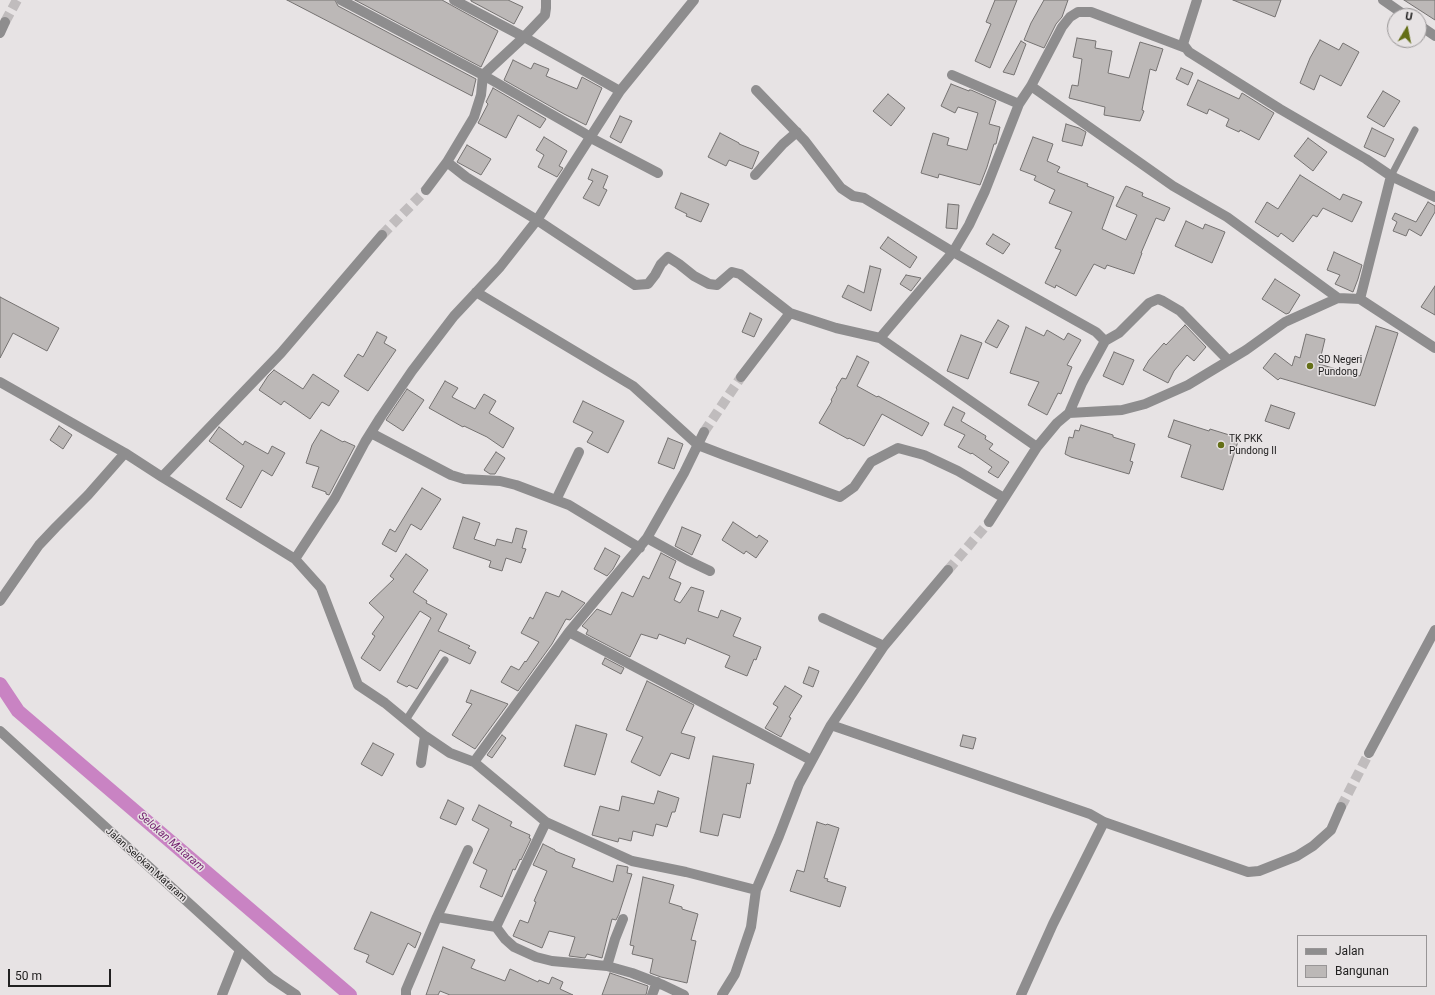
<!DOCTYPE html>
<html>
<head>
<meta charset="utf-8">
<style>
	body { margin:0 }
	#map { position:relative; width:1435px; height:995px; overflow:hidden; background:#e7e3e4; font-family:Roboto,sans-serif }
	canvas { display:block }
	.legend { position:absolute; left:1297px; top:935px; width:130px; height:52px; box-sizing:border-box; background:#e7e3e4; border:1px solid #989596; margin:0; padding:5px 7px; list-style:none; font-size:12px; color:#222121 }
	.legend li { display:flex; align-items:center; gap:8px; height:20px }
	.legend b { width:20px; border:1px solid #989596 }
	.north { position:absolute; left:1387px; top:8px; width:40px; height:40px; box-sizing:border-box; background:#e7e3e4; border:1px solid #989596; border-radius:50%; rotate:10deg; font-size:11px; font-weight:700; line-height:16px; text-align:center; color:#222121 }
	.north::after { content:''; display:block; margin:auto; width:14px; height:18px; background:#646f17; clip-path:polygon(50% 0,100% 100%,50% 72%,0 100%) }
	.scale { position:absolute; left:8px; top:969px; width:103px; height:18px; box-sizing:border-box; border:2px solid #222121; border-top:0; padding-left:5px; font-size:12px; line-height:14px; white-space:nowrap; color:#222121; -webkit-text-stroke:3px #e7e3e4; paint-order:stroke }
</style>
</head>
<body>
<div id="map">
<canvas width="1435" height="995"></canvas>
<ul class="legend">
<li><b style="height:5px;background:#8e8d8e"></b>Jalan</li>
<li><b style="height:11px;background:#bcb8b7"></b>Bangunan</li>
</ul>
<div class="north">U</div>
<div class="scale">50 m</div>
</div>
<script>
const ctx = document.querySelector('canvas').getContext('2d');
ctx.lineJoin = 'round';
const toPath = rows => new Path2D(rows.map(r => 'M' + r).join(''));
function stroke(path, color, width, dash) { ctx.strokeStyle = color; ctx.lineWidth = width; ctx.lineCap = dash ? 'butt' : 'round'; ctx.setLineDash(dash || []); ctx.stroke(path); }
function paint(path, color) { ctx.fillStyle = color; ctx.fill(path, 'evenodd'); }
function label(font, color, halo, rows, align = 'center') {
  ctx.font = font + ' Roboto,sans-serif'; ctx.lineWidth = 3; ctx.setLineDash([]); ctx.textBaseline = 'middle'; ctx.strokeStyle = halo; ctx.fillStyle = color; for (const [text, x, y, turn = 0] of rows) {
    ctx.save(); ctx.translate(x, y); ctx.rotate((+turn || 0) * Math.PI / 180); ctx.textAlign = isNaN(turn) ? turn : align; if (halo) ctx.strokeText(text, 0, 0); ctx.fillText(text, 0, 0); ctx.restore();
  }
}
stroke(toPath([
	[0,684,18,711,350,995]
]), '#c983c3', 14);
const building = toPath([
	[287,0,335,0,338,6,476,79,472,96,287,0],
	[355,0,442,0,498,31,481,67,355,0],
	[471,0,508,0,523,7,514,24,471,1,471,0],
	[995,0,1017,0,990,68,975,61,991,24,986,22,995,0],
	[1044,0,1068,0,1062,17,1056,24,1044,48,1024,40,1031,23,1044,0],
	[1233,0,1281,0,1275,17,1233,0],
	[1404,0,1435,0,1435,20,1404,0],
	[1077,38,1096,41,1095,48,1112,51,1108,73,1129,78,1140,42,1163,49,1156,71,1150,69,1142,110,1144,111,1140,121,1104,115,1105,107,1069,98,1072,85,1078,86,1082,59,1073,57,1077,38],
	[1320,40,1339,50,1343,43,1359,52,1341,86,1320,75,1314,90,1300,83,1310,58,1320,40],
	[1021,41,1026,44,1014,75,1003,72,1021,41],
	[513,60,531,69,534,63,549,69,546,76,577,89,582,77,602,88,586,125,564,114,504,80,513,60],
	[1181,68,1193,73,1188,85,1176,79,1181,68],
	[1198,80,1239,99,1242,93,1274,113,1259,140,1240,130,1239,132,1226,126,1229,119,1209,109,1207,114,1187,105,1198,80],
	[951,84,969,91,969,90,971,90,996,101,989,124,1000,127,996,144,994,144,987,167,980,185,939,174,938,178,921,173,933,133,949,138,947,145,967,150,978,113,958,107,955,113,941,106,951,84],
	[493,88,546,119,540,128,518,115,506,138,478,123,488,104,486,102,493,88],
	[1383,91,1400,101,1384,127,1367,117,1383,91],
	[888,94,905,108,891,126,873,111,888,94],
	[620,116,632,121,621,143,610,137,620,116],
	[1066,124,1079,128,1086,132,1082,146,1062,141,1066,124],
	[1372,128,1394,139,1385,157,1364,147,1372,128],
	[720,133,739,143,739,144,759,152,752,169,729,160,726,166,708,157,720,133],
	[544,137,567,151,559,166,563,168,557,177,538,167,544,155,536,150,544,137],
	[1033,137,1053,144,1047,161,1060,167,1057,172,1088,184,1087,186,1114,197,1102,229,1126,240,1137,215,1116,206,1126,186,1143,193,1142,196,1170,208,1164,221,1156,218,1141,253,1142,253,1134,274,1107,265,1105,269,1094,264,1076,296,1056,285,1055,288,1045,283,1061,250,1055,248,1072,212,1049,203,1055,190,1034,180,1036,176,1020,170,1033,137],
	[1308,138,1327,152,1313,171,1294,156,1308,138],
	[467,145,491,159,481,175,457,162,467,145],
	[592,169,608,176,603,188,607,190,599,206,583,198,593,181,588,179,592,169],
	[1300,175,1340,200,1343,194,1362,202,1352,222,1323,208,1317,217,1313,215,1293,242,1281,233,1278,237,1255,222,1267,202,1278,209,1300,175],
	[681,193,709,204,701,222,686,216,687,214,675,208,681,193],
	[1428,202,1435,206,1435,212,1421,236,1409,229,1406,236,1393,231,1397,222,1392,219,1395,213,1416,222,1428,202],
	[948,204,959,205,957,229,946,228,948,204],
	[1186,221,1203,229,1205,224,1225,232,1212,263,1175,246,1186,221],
	[993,234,1010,244,1003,254,986,244,993,234],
	[888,237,917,257,910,268,880,248,888,237],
	[1334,252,1362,265,1358,279,1353,292,1335,284,1340,275,1327,270,1334,252],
	[870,266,881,269,871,311,842,297,848,285,864,293,870,266],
	[906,275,921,278,911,291,900,284,906,275],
	[1275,279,1300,295,1289,313,1286,314,1262,299,1275,279],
	[1435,286,1435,315,1421,307,1435,286],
	[0,297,59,328,47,351,13,333,0,358,0,297],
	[750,313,762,319,754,337,742,332,750,313],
	[998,320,1009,326,997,348,985,342,998,320],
	[1185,325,1206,347,1194,361,1187,355,1174,371,1168,383,1143,370,1149,360,1164,343,1166,345,1185,325],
	[1376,326,1398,333,1375,406,1280,378,1278,380,1263,368,1275,353,1292,366,1295,356,1300,358,1306,334,1325,339,1319,364,1360,376,1376,326],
	[1026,327,1044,336,1047,330,1064,340,1068,333,1081,340,1067,365,1072,367,1061,394,1058,393,1047,415,1028,405,1039,382,1010,373,1026,327],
	[377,332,387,337,384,343,396,350,368,391,344,376,358,354,363,357,377,332],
	[961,335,982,343,968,379,947,371,961,335],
	[1114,352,1134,360,1123,385,1103,376,1114,352],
	[857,356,869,362,857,386,877,397,878,396,929,423,922,436,882,414,864,446,849,438,848,439,819,423,832,401,831,400,837,389,836,388,842,378,846,379,857,356],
	[274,370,303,389,313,374,339,391,329,406,322,402,310,419,284,401,281,405,259,390,268,376,274,370],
	[445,381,458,388,452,397,475,409,484,394,496,401,489,413,514,428,503,448,487,437,464,426,463,427,429,408,445,381],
	[407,389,424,400,403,431,386,420,407,389],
	[583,401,624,421,608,453,587,442,593,432,573,422,583,401],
	[1271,405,1295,413,1289,429,1265,421,1271,405],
	[953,407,965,413,961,421,986,436,985,439,993,444,989,449,1009,462,998,478,988,472,992,467,972,453,971,454,958,447,965,435,944,425,953,407],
	[1174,420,1209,431,1210,429,1239,438,1223,490,1181,477,1191,445,1168,437,1174,420],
	[1081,425,1113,435,1113,437,1135,444,1130,461,1133,462,1129,474,1071,457,1065,454,1069,437,1073,438,1075,430,1079,431,1081,425],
	[59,426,72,435,63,449,50,440,59,426],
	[219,427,243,445,245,441,268,454,272,446,285,453,272,476,262,470,241,508,226,499,244,466,209,441,219,427],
	[321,430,343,442,344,441,355,446,329,495,326,494,326,492,312,487,319,467,306,463,312,445,321,430],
	[668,438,683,444,674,469,658,463,668,438],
	[496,452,505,458,495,474,490,474,484,470,496,452],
	[422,488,441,499,421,530,411,524,396,552,382,544,390,529,395,532,422,488],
	[463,517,480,523,474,539,495,546,497,539,512,543,516,528,527,531,522,548,526,549,521,563,506,558,502,571,489,567,491,561,453,548,463,517],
	[733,522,757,538,759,535,768,541,756,558,746,551,744,554,722,540,733,522],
	[682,527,701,535,692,555,675,546,682,527],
	[605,548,620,556,613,569,607,576,594,569,605,548],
	[661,553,676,561,669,578,681,583,674,600,680,603,691,587,704,591,698,611,718,618,721,610,741,618,733,636,761,647,756,660,754,659,747,676,725,667,730,656,687,638,685,644,659,634,657,639,641,634,630,657,586,634,588,630,582,626,597,609,611,615,622,592,633,597,643,576,649,579,661,553],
	[406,554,428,570,413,592,427,601,426,603,447,614,438,631,470,646,468,648,476,652,470,664,440,650,417,689,409,685,407,687,397,682,431,618,420,611,380,671,361,658,375,636,372,634,384,617,369,603,394,579,390,576,406,554],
	[562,591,585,603,570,620,566,619,552,644,518,691,501,682,511,666,519,670,525,661,526,662,539,642,521,633,530,617,533,619,546,592,559,597,562,591],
	[605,658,624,668,621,674,602,664,605,658],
	[809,667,819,671,813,687,803,683,809,667],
	[647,681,694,705,681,733,695,737,689,759,671,753,660,776,631,762,643,737,626,730,647,681],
	[785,686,802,696,789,717,791,718,781,737,765,728,778,707,773,704,785,686],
	[471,690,508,704,475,749,452,735,472,704,466,702,471,690],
	[576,725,607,734,595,775,564,766,576,725],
	[502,735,506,738,492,758,487,755,502,735],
	[963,735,976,738,973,749,960,746,963,735],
	[373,743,394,754,382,776,361,764,373,743],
	[713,756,754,764,750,784,747,783,740,818,723,814,718,836,700,832,713,756],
	[658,791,679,798,675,812,672,812,667,827,656,824,653,836,633,831,631,841,619,838,618,842,592,835,600,806,619,811,622,796,654,804,658,791],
	[448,800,464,808,456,825,440,818,448,800],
	[479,805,512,822,510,826,530,835,529,838,531,839,521,860,520,859,515,870,513,869,502,897,480,887,487,870,473,863,489,829,472,820,479,805],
	[817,822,826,825,827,824,839,828,824,878,828,879,827,881,846,887,840,907,790,891,797,870,804,872,817,822],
	[543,844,555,850,555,851,575,859,572,867,613,882,617,865,628,867,627,873,632,874,619,914,616,920,612,919,602,958,587,954,585,958,569,956,575,937,549,931,542,948,513,936,520,920,528,923,536,902,534,901,547,871,533,865,543,844],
	[643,877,674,885,669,903,682,907,682,909,698,914,691,940,696,941,687,983,661,977,650,973,653,959,632,954,634,946,630,945,643,877],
	[371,912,421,933,415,948,408,943,393,975,366,962,369,955,354,949,371,912],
	[443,947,475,960,471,968,505,981,510,969,538,982,539,980,549,984,552,977,563,982,560,989,573,995,450,995,440,991,438,995,426,995,443,947],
	[610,973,648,986,646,995,602,995,610,973]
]);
paint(building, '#bcb8b7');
stroke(building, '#757271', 1);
stroke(toPath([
	[5,22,17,0],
	[382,235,426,190],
	[704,432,741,377],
	[948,570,989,522],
	[1341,807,1369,753]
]), '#c0bcbd', 10, [10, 5]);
stroke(toPath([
	[1391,176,1415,130],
	[406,720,445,660]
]), '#8e8d8e', 7);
stroke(toPath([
	[341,0,483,75,584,133,591,138,658,173],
	[454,0,524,37,620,91],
	[1197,0,1183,44,1189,52,1280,109,1366,159,1391,176,1360,299],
	[1383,0,1406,16],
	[1419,25,1435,36],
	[0,33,5,22],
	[952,75,1019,104],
	[1031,86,1173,186,1227,217,1338,298],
	[756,90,805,141,841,188,853,196,864,198,953,252,1096,332,1105,341],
	[447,162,466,177,537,220,620,91,694,0],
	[755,175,783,144,797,132],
	[1391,176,1435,197],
	[426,190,447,162,474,117,481,95,483,75,524,37,545,15,546,8,546,0],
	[476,292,633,386,698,445,724,455,840,497,854,487,871,462,898,448,924,455,958,471,1004,498],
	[880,338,953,252,969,225,985,191,1019,104,1031,86,1062,27,1070,17,1078,12,1091,12,1186,48],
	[741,377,790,313],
	[0,382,125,453,162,477,295,559,321,588,358,685,385,703,425,736,450,753,474,762,546,822,632,861,686,872,756,890],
	[1069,413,1082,383,1105,341,1119,333,1149,303,1158,299,1163,301,1180,311,1228,360],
	[371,433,451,475,464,479,500,481,516,485,569,505,640,548],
	[162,477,281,353,382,235],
	[556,500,579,452],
	[989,522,1037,447,1057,423,1069,413,1122,410,1145,404,1188,385,1246,350,1285,322,1338,298,1360,299,1435,348],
	[647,538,689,561,710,571],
	[295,559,335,498,365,442,380,418,412,371,454,316,500,267,537,220,635,285,648,284,655,275,661,264,668,257,679,264,694,276,709,284,717,285,732,272,740,274,790,313,836,328,880,338,1037,447],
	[0,601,39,545,56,527,88,495,125,453],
	[823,618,884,646],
	[569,632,811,760],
	[831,725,1090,814,1104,822,1248,872,1259,871,1297,856,1313,846,1331,830,1341,807],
	[0,731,271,978,296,995],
	[1369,753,1435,630],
	[474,762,569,632,647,538,684,473,704,432],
	[421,763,425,736],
	[437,917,496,927,505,939,514,947,536,957,552,961,607,966,632,973,663,985,684,995],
	[496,927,546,822],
	[607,966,615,939,623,919],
	[222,995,240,950],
	[406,995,406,990,437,917,468,850],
	[652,995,657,982],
	[722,995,735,974,751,927,756,890,779,836,799,784,831,725,884,646,948,570],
	[1021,995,1053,924,1104,822]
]), '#8e8d8e', 10);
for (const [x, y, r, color] of [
	[1310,366,4,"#646f17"],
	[1221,445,4,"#646f17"]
]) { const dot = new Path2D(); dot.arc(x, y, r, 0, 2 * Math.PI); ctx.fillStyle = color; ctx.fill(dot); stroke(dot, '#e7e3e4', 1.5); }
label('10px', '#222121', '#e7e3e4', [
	["SD Negeri",1318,360],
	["Pundong",1318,372],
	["TK PKK",1229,439],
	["Pundong II",1229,451]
], 'left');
label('10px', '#222121', '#e7e3e4', [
	["Jalan Selokan Mataram",146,865,42]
]);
label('italic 11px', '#73206f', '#e7e3e4', [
	["Selokan Mataram",171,842,41]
]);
</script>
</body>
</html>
